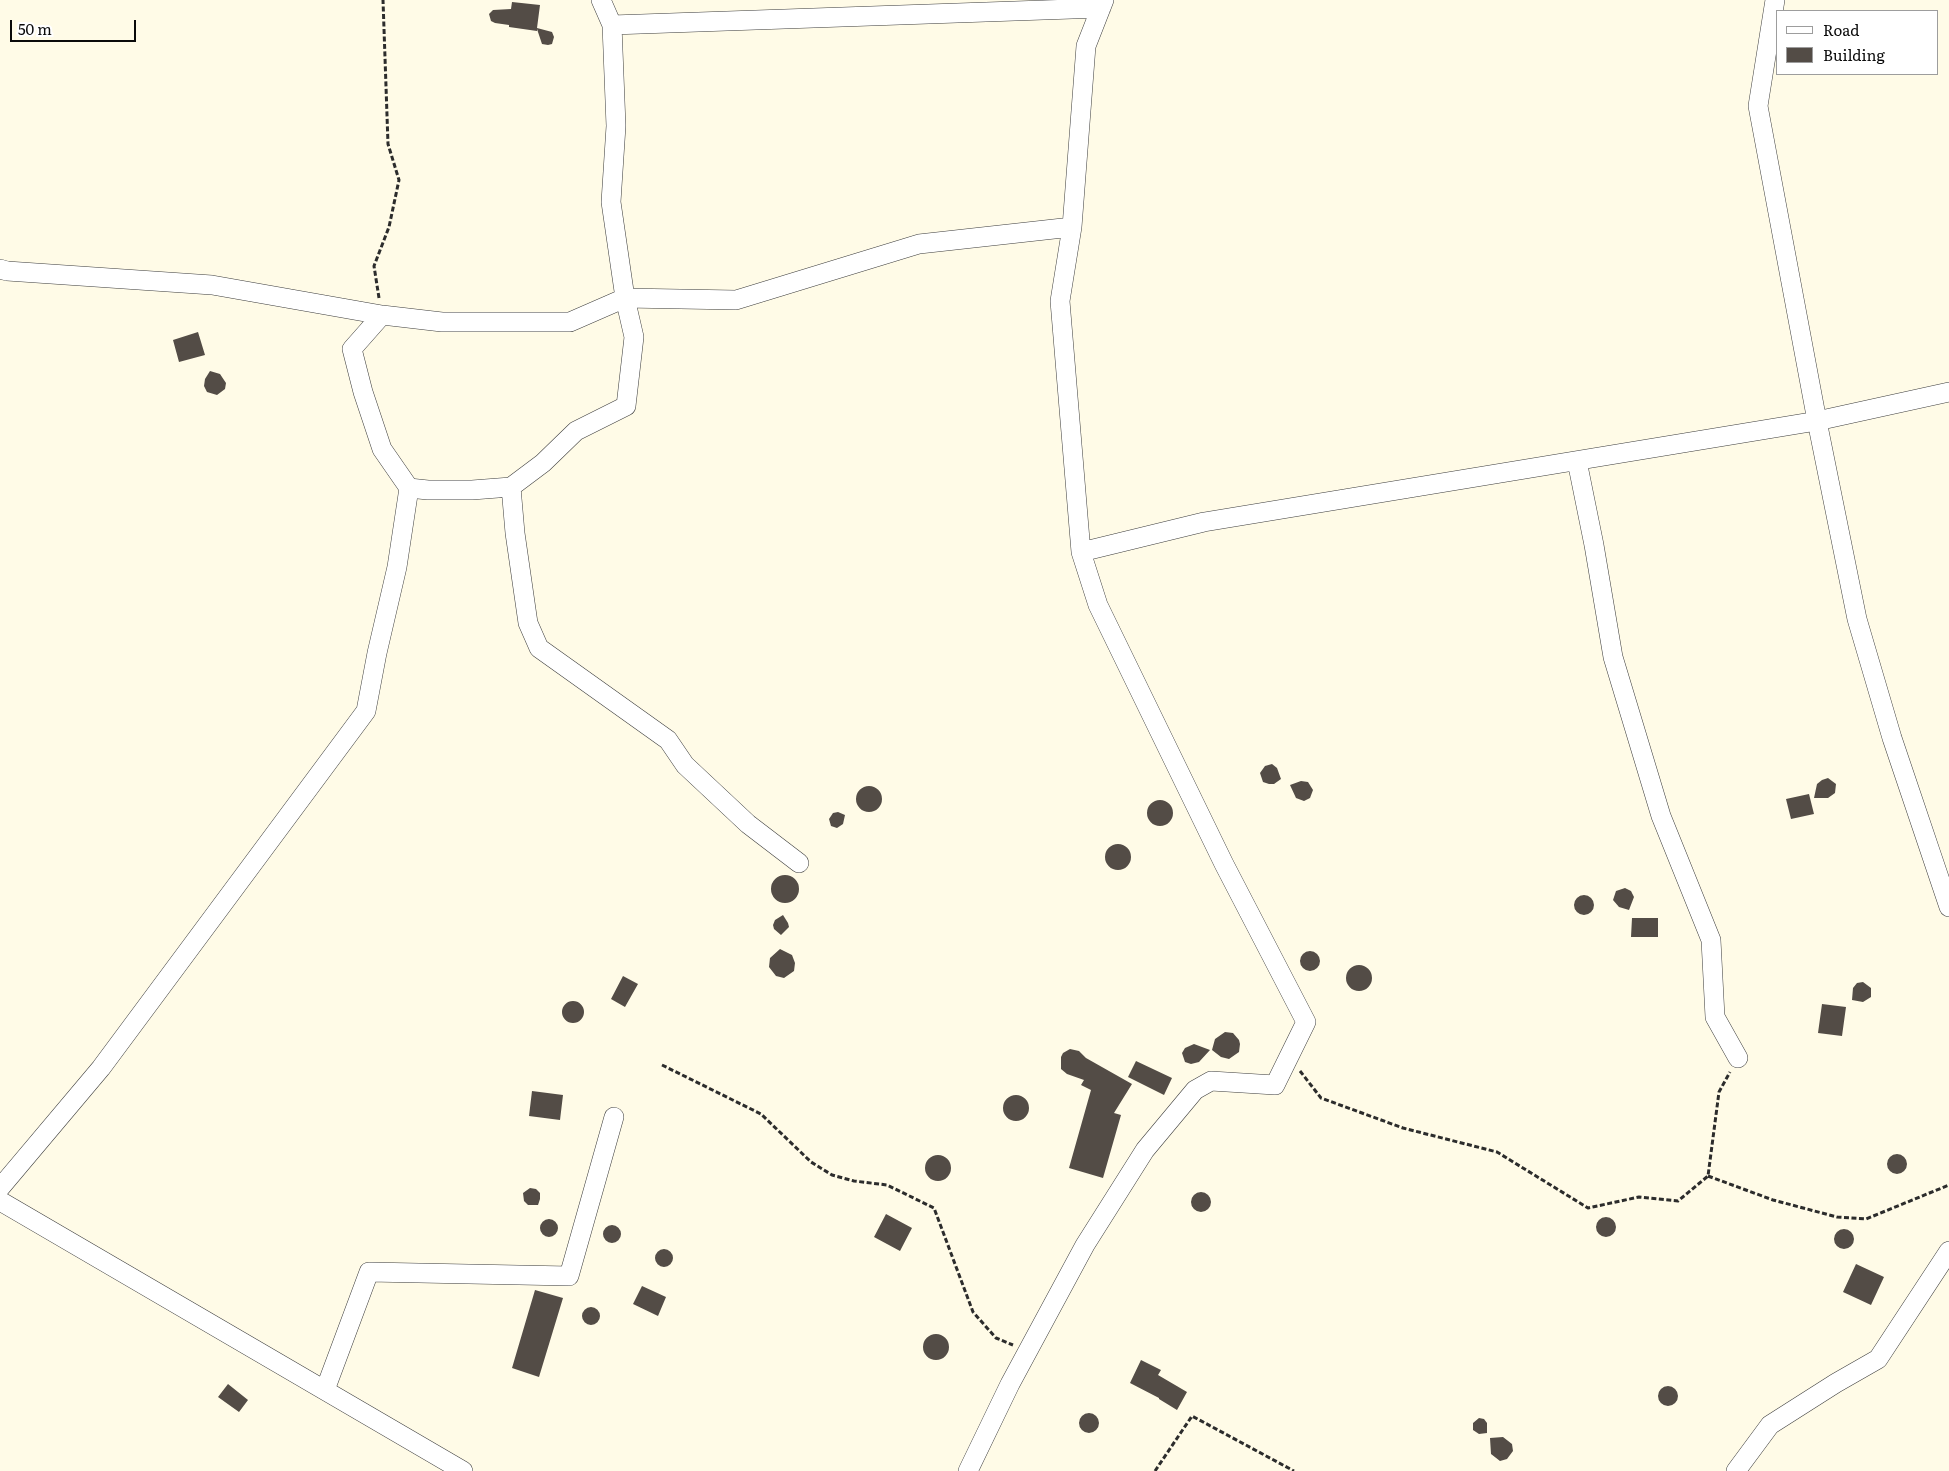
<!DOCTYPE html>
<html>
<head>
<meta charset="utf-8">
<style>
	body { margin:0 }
	#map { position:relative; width:1949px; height:1471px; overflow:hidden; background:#fffbe7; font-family:Literata,serif }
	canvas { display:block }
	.legend { position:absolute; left:1776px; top:10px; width:162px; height:65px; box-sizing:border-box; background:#fff; border:1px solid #9d9d9d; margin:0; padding:6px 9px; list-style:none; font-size:15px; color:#0a0a0a }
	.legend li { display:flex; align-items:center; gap:10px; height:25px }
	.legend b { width:25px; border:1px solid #9d9d9d }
	.scale { position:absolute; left:10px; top:20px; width:126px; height:22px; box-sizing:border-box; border:2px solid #0a0a0a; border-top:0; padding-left:6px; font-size:15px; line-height:18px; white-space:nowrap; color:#0a0a0a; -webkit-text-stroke:4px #fff; paint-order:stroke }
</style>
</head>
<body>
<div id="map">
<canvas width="1949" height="1471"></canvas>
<ul class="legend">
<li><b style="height:6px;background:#fff"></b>Road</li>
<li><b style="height:14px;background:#534c46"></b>Building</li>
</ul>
<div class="scale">50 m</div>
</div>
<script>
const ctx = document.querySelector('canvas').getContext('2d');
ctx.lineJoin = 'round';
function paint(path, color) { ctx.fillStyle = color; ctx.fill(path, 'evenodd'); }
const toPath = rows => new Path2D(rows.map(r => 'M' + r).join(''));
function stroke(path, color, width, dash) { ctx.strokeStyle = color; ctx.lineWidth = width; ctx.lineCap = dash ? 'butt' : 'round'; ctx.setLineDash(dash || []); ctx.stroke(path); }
paint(toPath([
	[512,2,540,5,537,28,552,32,554,37,552,44,548,45,542,44,537,29,537,31,509,27,509,25,495,23,491,21,489,14,493,10,511,9],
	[198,332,205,355,179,362,173,340],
	[210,371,220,374,226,383,225,389,217,395,207,392,204,386,205,379],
	[1272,764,1277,768,1281,779,1274,784,1269,784,1263,782,1260,773,1265,766],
	[1828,778,1836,784,1835,793,1828,798,1814,798,1817,784,1822,780],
	[1301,781,1308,782,1313,790,1310,798,1304,801,1296,798,1290,785],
	'856 799a13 13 0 1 1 26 0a13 13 0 1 1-26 0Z',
	[1809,794,1814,814,1791,819,1786,799],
	'1147 813a13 13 0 1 1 26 0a13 13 0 1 1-26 0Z',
	[838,812,845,815,843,824,837,828,831,826,829,819,833,813],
	'1105 857a13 13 0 1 1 26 0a13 13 0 1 1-26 0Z',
	'771 889a14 14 0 1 1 28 0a14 14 0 1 1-28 0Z',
	[1625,888,1631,891,1634,897,1629,910,1619,907,1613,900,1616,891],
	'1574 905a10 10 0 1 1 20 0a10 10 0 1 1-20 0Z',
	[783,915,788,923,789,927,781,935,774,929,773,925,775,920],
	[1632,918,1658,918,1658,937,1631,937],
	[780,949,792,955,795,963,794,971,784,978,776,976,769,967,770,958],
	'1300 961a10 10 0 1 1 20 0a10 10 0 1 1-20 0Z',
	'1346 978a13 13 0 1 1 26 0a13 13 0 1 1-26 0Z',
	[623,976,638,984,625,1007,611,999],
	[1863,982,1871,988,1871,997,1863,1002,1852,1000,1853,988,1857,983],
	'562 1012a11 11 0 1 1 22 0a11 11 0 1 1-22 0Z',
	[1822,1004,1846,1007,1842,1036,1818,1033],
	[1225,1032,1233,1033,1239,1040,1240,1044,1239,1052,1229,1059,1221,1057,1212,1050,1215,1039],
	[1194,1044,1210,1050,1199,1062,1191,1064,1185,1062,1182,1053,1185,1048],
	[1070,1049,1079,1051,1086,1058,1132,1084,1114,1113,1121,1115,1103,1178,1069,1168,1091,1090,1081,1085,1084,1080,1067,1074,1061,1069,1061,1057,1063,1053],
	[1136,1061,1172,1078,1164,1095,1128,1077],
	[532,1091,563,1095,560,1120,529,1116],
	'1003 1108a13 13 0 1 1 26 0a13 13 0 1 1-26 0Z',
	'1887 1164a10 10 0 1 1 20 0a10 10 0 1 1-20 0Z',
	'925 1168a13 13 0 1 1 26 0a13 13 0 1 1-26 0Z',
	[530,1188,536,1189,540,1193,540,1199,538,1205,528,1205,524,1201,523,1193],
	'1191 1202a10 10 0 1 1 20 0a10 10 0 1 1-20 0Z',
	[886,1214,912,1228,900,1251,874,1237],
	'1596 1227a10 10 0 1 1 20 0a10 10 0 1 1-20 0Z',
	'540 1228a9 9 0 1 1 18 0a9 9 0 1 1-18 0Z',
	'603 1234a9 9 0 1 1 18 0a9 9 0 1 1-18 0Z',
	'1834 1239a10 10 0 1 1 20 0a10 10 0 1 1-20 0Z',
	'655 1258a9 9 0 1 1 18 0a9 9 0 1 1-18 0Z',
	[1856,1264,1884,1277,1871,1305,1843,1292],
	[642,1286,666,1297,658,1316,633,1304],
	[535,1290,563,1298,539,1377,512,1368],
	'582 1316a9 9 0 1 1 18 0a9 9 0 1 1-18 0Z',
	'923 1347a13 13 0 1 1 26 0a13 13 0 1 1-26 0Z',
	[1141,1360,1161,1370,1158,1375,1187,1392,1177,1410,1159,1399,1159,1398,1130,1383],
	[228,1384,248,1400,239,1412,218,1397],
	'1658 1396a10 10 0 1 1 20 0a10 10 0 1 1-20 0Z',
	'1079 1423a10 10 0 1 1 20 0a10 10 0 1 1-20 0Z',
	[1479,1418,1484,1419,1487,1423,1487,1433,1479,1434,1473,1430,1473,1423],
	[1503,1437,1512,1444,1513,1451,1507,1459,1500,1461,1491,1454,1490,1438]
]), '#534c46');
const minor = toPath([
	[1775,0,1758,106,1817,421,1857,619,1892,738,1949,907],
	[612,25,1101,8],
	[0,269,7,271,212,285,382,315,442,322,570,322,625,298,736,300,919,244,1072,227],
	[382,315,352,349,363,392,382,449,409,488,428,490,472,490,511,487,543,463,576,431,626,406,634,337,625,298,611,202,616,126,612,25,601,0],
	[1577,461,1594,545,1613,657,1661,816,1711,940,1715,1017,1738,1058],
	[511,487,515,533,528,623,539,648,668,740,685,765,748,824,799,863],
	[1081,552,1204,522,1817,421,1949,392],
	[0,1188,101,1068,366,711,377,653,397,567,409,488],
	[0,1201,463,1471],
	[325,1390,369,1272,569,1276,614,1117],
	[968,1471,1010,1384,1085,1245,1145,1150,1195,1090,1211,1081,1275,1085,1306,1022,1224,864,1098,605,1081,552,1060,301,1072,227,1086,46,1104,0],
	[1736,1471,1770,1425,1836,1383,1878,1359,1949,1251]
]);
stroke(minor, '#3d3d3d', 20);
stroke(toPath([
	[379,298,374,266,389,227,399,180,388,144,383,0],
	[662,1065,761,1114,811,1162,832,1175,854,1181,887,1185,934,1208,973,1312,996,1338,1013,1345],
	[1300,1071,1321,1098,1403,1128,1497,1152,1588,1208,1639,1197,1678,1201,1708,1176,1719,1092,1730,1072],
	[1708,1176,1773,1200,1837,1217,1866,1219,1949,1185],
	[1155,1471,1192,1416,1294,1471]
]), '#2c2c2c', 3, [5, 2.5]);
stroke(minor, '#fff', 19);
</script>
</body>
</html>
